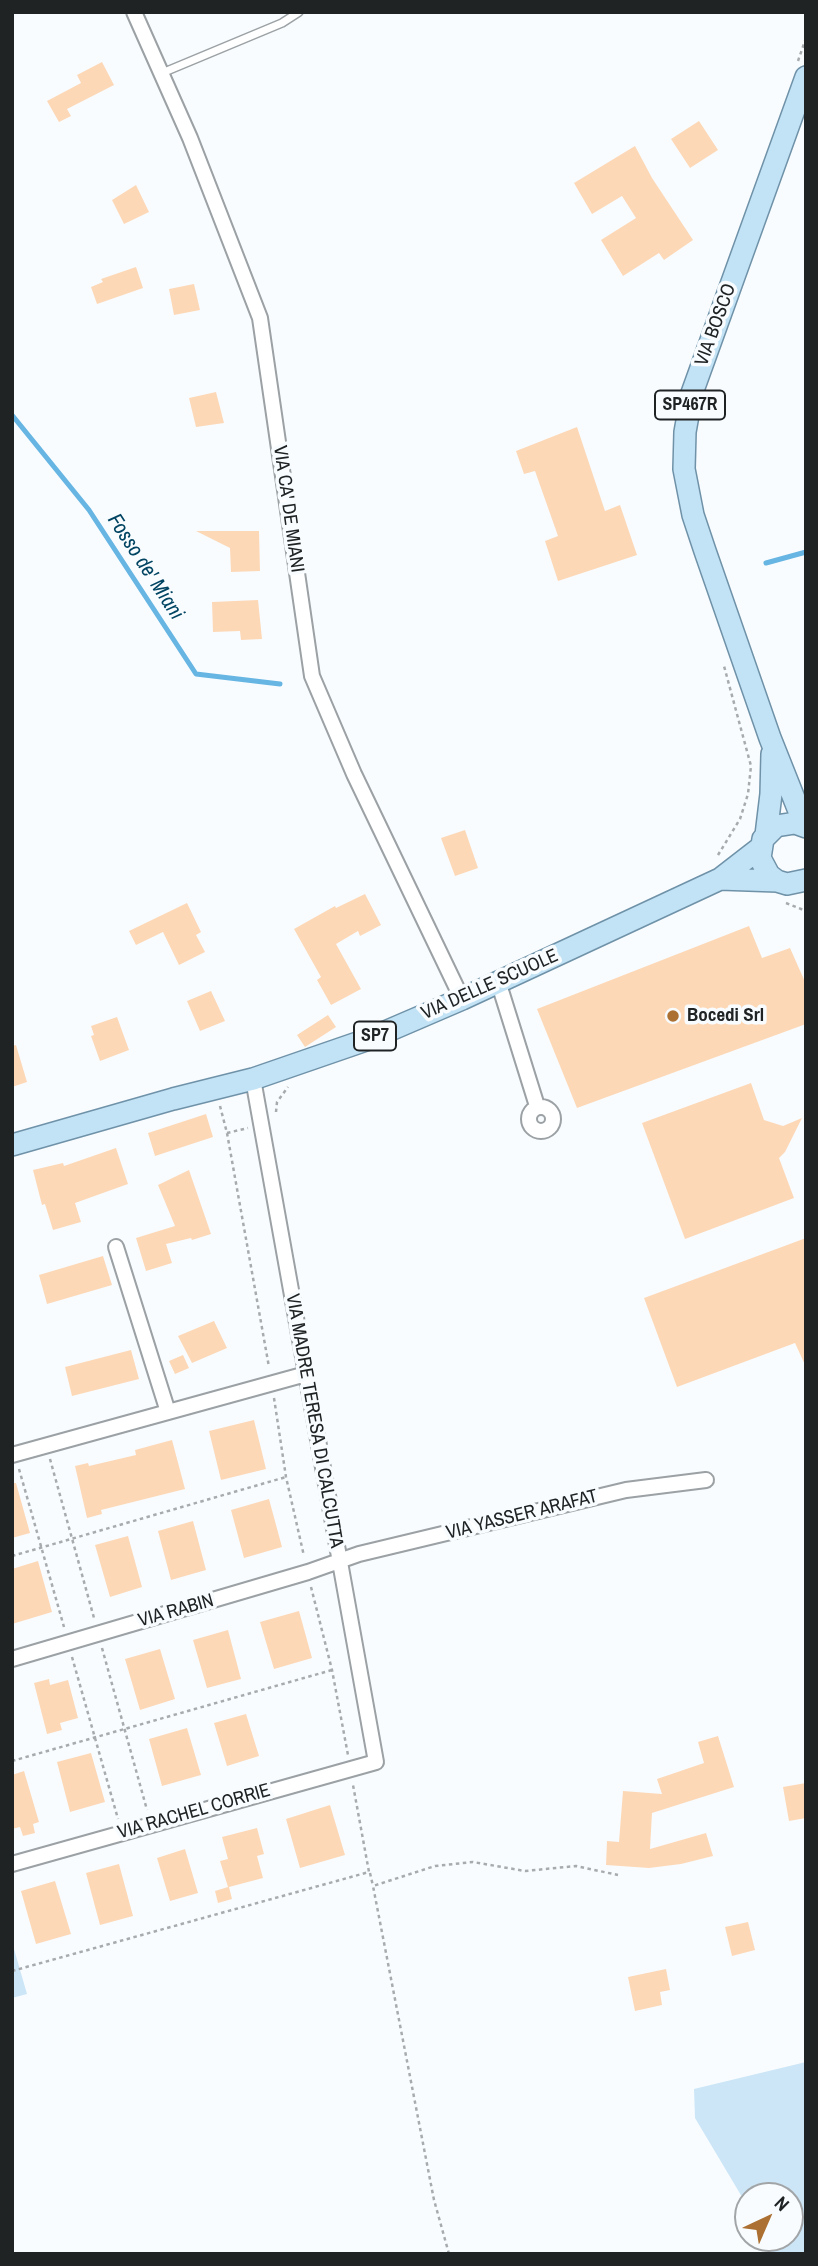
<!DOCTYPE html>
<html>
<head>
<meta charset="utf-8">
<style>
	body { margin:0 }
	#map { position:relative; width:818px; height:2266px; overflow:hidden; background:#f8fcff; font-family:"Archivo Narrow",sans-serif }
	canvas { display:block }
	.frame { position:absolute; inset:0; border:14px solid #202324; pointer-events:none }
	.north { position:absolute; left:734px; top:2182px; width:70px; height:70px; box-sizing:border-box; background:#f8fcff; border:2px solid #a2a5a7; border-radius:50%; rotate:44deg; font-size:19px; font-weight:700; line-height:28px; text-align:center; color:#202324 }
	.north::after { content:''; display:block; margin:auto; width:24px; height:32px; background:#ac7132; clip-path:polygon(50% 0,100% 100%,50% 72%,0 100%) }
</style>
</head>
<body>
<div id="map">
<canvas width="818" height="2266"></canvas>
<div class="frame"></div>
<div class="north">N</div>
</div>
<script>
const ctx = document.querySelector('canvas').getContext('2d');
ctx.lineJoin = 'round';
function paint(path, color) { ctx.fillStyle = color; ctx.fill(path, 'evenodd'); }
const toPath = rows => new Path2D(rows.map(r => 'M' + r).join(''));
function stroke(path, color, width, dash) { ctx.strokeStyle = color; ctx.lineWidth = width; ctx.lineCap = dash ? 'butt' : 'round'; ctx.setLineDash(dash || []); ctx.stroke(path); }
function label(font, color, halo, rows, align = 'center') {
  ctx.font = font + ' "Archivo Narrow",sans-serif'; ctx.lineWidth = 7; ctx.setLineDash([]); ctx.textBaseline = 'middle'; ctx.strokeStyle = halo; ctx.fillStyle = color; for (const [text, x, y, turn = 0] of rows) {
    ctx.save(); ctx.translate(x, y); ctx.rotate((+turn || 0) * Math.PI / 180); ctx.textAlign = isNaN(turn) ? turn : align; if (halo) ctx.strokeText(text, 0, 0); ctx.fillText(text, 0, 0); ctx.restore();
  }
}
paint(toPath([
	[12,1942,27,1994,12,1998],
	[806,2062,806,2254,773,2254,764,2238,790,2238,790,2196,748,2196,748,2207,695,2118,694,2089]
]), '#cce6f7');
stroke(toPath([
	[12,415,89,510,196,674,280,684],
	[766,563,806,552]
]), '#67b5e2', 5);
paint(toPath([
	[102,62,114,85,67,109,71,116,59,122,47,101,81,83,77,75],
	[699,121,718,150,690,168,671,139],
	[635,146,652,178,693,240,664,260,659,253,623,276,601,240,636,218,622,196,592,214,574,183],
	[136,185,149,212,124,224,112,200],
	[136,267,143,288,97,304,91,287,103,282,101,279],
	[194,284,200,310,174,315,169,289],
	[216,392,224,423,196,427,189,398],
	[577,427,605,511,620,505,637,555,558,581,545,541,558,536,535,471,524,474,516,451],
	[196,531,259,531,260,571,231,572,230,548],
	[258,600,262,639,241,640,240,631,213,632,212,602],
	[465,830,478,868,455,876,441,838],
	[365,894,381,925,360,936,358,931,336,944,361,989,331,1005,317,980,321,977,294,929,335,906,336,908],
	[187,903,201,932,196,935,205,952,179,965,163,932,136,945,129,931],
	[749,926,762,958,790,948,806,984,806,1024,577,1108,537,1009],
	[211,991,225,1021,200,1031,187,1001],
	[328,1015,336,1027,305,1047,297,1035],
	[117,1017,129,1050,100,1061,91,1036,94,1035,91,1026],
	[16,1045,27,1082,12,1087,12,1046],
	[751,1083,764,1120,783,1126,802,1118,785,1152,779,1158,794,1198,685,1239,642,1123],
	[206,1114,213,1137,155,1156,148,1133],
	[116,1148,128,1184,75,1203,81,1222,53,1230,45,1204,42,1205,33,1170,63,1163,64,1166],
	[189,1170,211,1234,192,1240,191,1238,166,1244,172,1263,146,1271,136,1238,175,1226,158,1185],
	[806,1238,806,1367,795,1343,677,1387,644,1298],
	[103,1256,112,1285,47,1304,39,1275],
	[214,1321,227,1348,192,1363,178,1336],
	[131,1350,139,1379,72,1396,65,1367],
	[183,1355,189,1368,175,1374,169,1361],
	[254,1420,266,1469,221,1480,209,1431],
	[172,1440,185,1489,101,1510,102,1514,87,1518,75,1466,88,1463,89,1466,136,1455,135,1450],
	[12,1483,16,1483,30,1533,12,1538],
	[269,1499,282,1547,244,1558,231,1510],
	[193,1521,206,1570,171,1580,158,1531],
	[128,1536,142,1587,110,1597,95,1545],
	[38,1561,52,1612,12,1624,12,1569],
	[299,1611,312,1658,274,1669,260,1622],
	[228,1630,241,1679,207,1688,193,1640],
	[160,1649,175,1699,140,1710,125,1659],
	[49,1679,50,1685,68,1680,78,1718,60,1723,62,1730,47,1734,34,1683],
	[246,1714,259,1756,227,1766,214,1723],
	[187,1728,201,1775,162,1786,149,1739],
	[718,1736,734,1787,652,1813,650,1849,706,1833,713,1856,681,1864,649,1868,606,1865,607,1841,619,1842,623,1791,662,1794,657,1779,704,1763,698,1742],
	[91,1753,105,1802,70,1812,57,1762],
	[24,1771,39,1822,33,1824,35,1833,23,1836,20,1827,12,1829,12,1775],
	[806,1783,806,1818,789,1821,783,1787],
	[330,1805,345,1855,300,1868,286,1819],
	[257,1828,264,1854,257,1856,263,1878,229,1887,232,1899,218,1903,215,1891,228,1887,220,1861,228,1859,222,1837],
	[185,1849,198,1893,170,1901,157,1858],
	[119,1864,133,1916,100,1925,86,1873],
	[55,1881,71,1934,36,1944,21,1891],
	[748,1922,755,1950,732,1956,725,1927],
	[666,1969,670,1990,660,1992,662,2005,635,2011,628,1977]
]), '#fdd8b7');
const lane = toPath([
	[162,73,282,23,299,12]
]);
const street = toPath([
	[134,12,190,138,260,318,312,676,354,774,462,999],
	[498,981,537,1106],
	'529 1119a12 12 0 1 1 24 0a12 12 0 1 1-24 0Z',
	[116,1247,168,1412],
	[12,1455,306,1374],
	[12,1659,308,1572,359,1554,626,1490,706,1480],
	[12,1864,376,1762,253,1079]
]);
const primary = toPath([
	[805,826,770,738,705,551,693,515,684,469,685,432,692,393,806,77],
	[806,827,795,823,776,826,763,839,760,858,769,875,777,881,787,884,806,880],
	[766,835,771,794,772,754],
	[720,879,777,881],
	[12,1145,173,1099,253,1079,369,1039,462,999,720,879,760,848]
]);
stroke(lane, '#9ba1a4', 10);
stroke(street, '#9ba1a4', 18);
stroke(primary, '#6f92a8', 24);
stroke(toPath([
	[798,61,806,38],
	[718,855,740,819,748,794,751,766,724,666],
	[786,903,806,911],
	[220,1106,227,1133,269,1367],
	[276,1112,277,1102,288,1087],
	[227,1133,248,1128],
	[274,1398,286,1477,304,1556],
	[50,1459,94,1618],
	[19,1469,64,1627],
	[12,1556,286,1477],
	[311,1587,332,1670,348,1755],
	[102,1648,147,1810],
	[72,1657,118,1819],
	[12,1761,332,1670],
	[370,1873,373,1886],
	[12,1971,369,1872,353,1785],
	[449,2254,434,2200,373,1886,435,1866,473,1862,525,1871,576,1866,618,1875]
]), '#a8abae', 2.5, [3.5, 3.5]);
stroke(lane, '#fff', 7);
stroke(street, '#fff', 14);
stroke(primary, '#c2e2f5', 21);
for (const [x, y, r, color] of [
	[673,1016,7,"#ac7132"]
]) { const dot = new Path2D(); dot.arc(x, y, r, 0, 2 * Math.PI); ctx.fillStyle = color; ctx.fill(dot); stroke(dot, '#f8fcff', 2.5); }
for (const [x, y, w] of [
	[690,405,70],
	[375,1036,42]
]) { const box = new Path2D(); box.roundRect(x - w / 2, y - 14.5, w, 29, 5); ctx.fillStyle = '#f8fcff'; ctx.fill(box); stroke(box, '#202324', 2); }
label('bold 18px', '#202324', null, [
	["SP467R",690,405],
	["SP7",375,1036]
]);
label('19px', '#202324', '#f8fcff', [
	["VIA BOSCO",716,325,-70],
	["VIA CA' DE MIANI",288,509,82],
	["VIA DELLE SCUOLE",490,985,-24],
	["VIA MADRE TERESA DI CALCUTTA",314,1421,80],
	["VIA YASSER ARAFAT",522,1515,-14],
	["VIA RABIN",176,1611,-16],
	["VIA RACHEL CORRIE",194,1812,-16]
]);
label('bold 19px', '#202324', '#f8fcff', [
	["Bocedi Srl",687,1016]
], 'left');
label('italic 21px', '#004462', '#f8fcff', [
	["Fosso de' Miani",145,567,57]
]);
</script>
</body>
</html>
